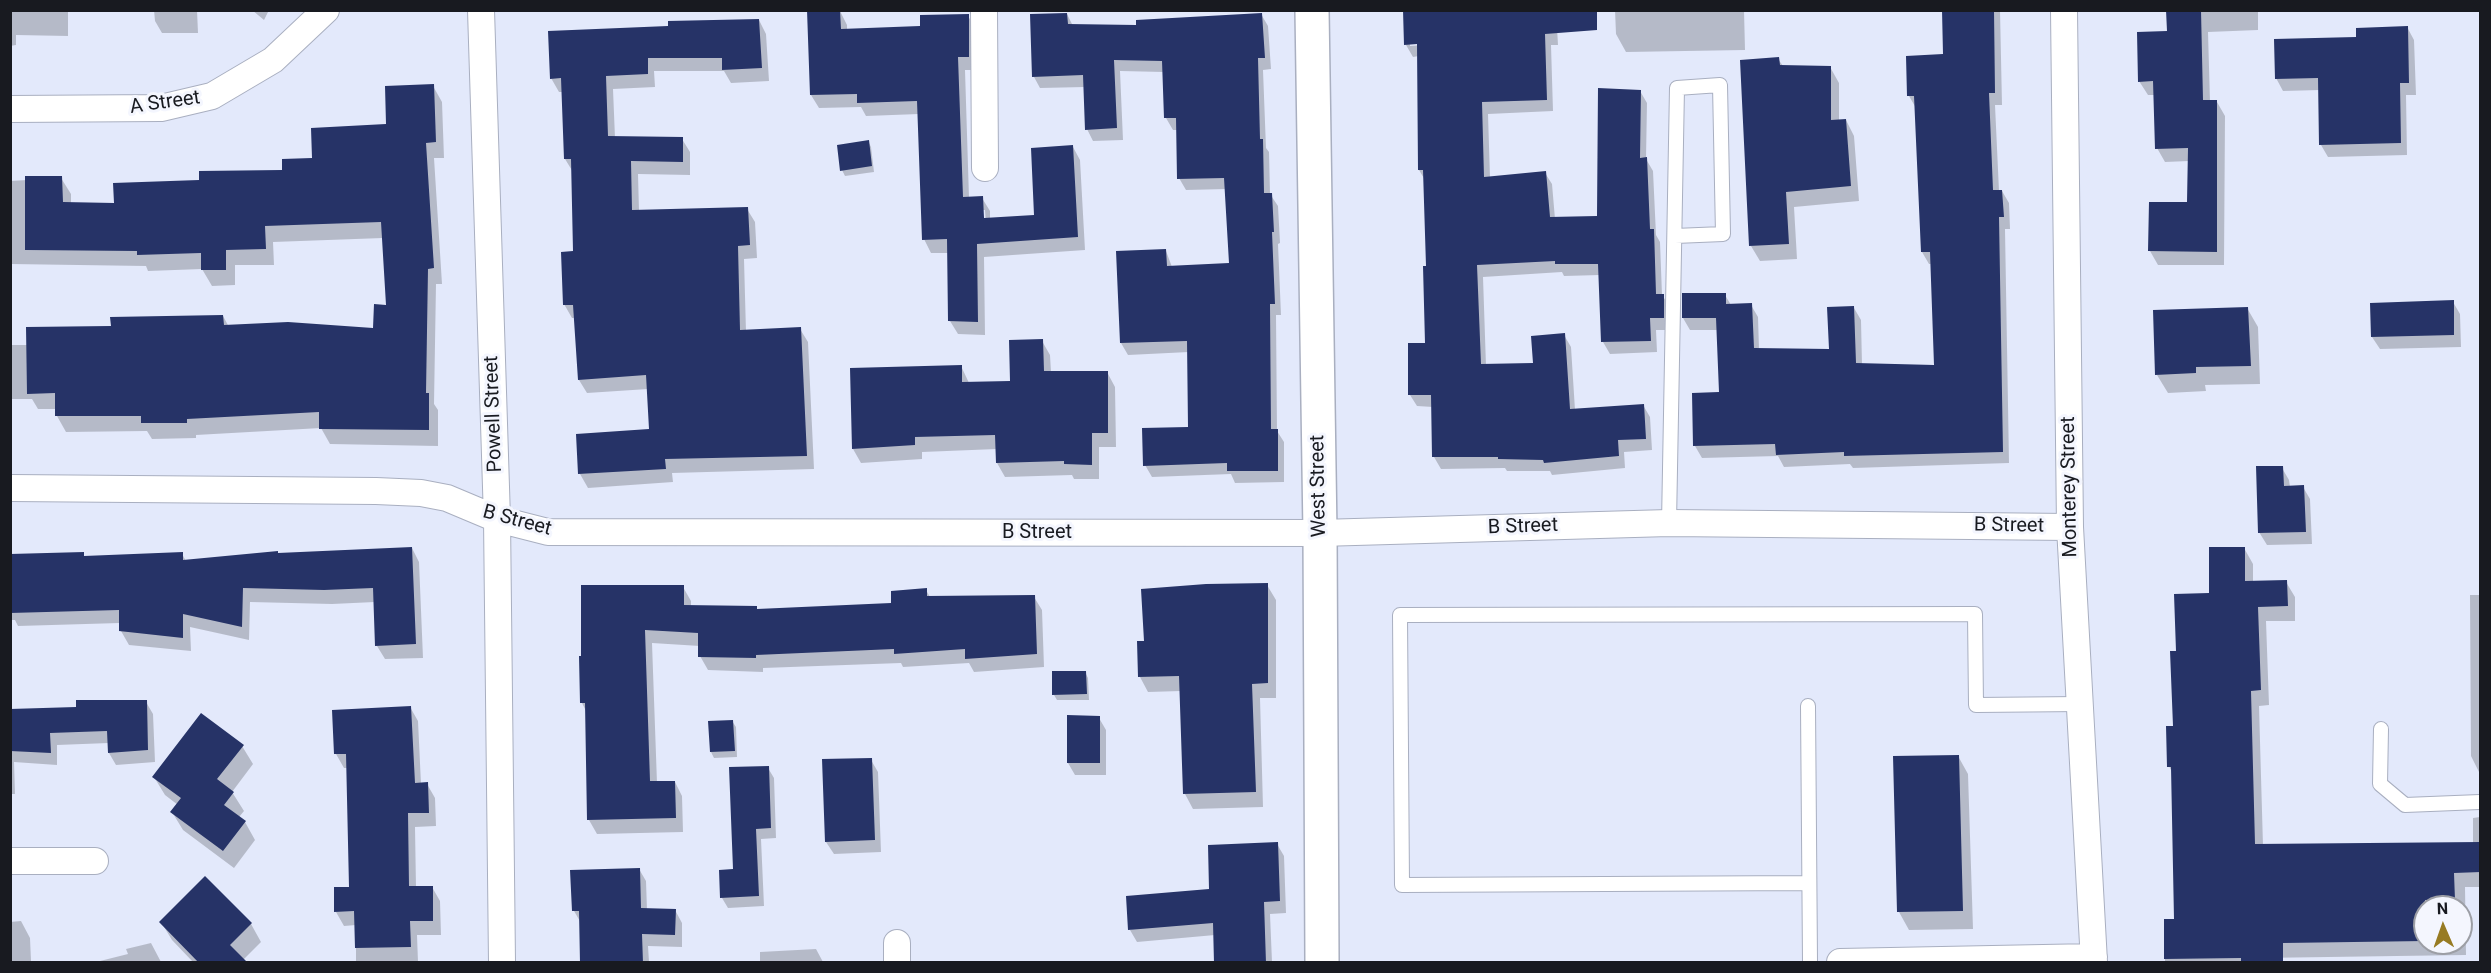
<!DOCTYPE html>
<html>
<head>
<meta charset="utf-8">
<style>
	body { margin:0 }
	#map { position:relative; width:2491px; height:973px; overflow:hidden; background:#e3e9fb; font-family:Roboto,sans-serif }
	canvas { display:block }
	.frame { position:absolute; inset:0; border:12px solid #181a20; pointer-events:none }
	.north { position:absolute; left:2413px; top:895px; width:60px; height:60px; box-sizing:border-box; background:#f4f6fe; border:2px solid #9c9ea5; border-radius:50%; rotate:358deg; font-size:16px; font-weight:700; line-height:24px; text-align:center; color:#181a20 }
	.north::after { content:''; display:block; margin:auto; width:21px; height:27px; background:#977b23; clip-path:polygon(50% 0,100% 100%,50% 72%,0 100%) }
</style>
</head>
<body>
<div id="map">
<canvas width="2491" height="973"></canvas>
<div class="frame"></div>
<div class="north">N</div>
</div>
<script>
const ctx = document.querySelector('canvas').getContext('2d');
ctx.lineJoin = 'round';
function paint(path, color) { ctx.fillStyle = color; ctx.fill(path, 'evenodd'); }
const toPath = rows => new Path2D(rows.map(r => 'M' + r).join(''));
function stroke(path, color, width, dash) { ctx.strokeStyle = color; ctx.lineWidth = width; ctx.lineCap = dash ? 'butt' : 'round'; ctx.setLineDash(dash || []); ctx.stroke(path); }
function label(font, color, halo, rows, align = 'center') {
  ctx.font = font + ' Roboto,sans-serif'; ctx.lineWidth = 6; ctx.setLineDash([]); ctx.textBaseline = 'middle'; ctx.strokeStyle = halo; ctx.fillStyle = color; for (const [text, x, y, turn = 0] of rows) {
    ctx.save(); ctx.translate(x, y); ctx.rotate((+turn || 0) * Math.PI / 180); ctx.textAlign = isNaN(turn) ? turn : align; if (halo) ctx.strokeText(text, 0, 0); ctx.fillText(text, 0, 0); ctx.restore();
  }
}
paint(toPath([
	[10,10,68,10,68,36,16,35,16,45,10,46],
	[154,10,197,10,198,33,162,33,155,21],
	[252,10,269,10,264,20],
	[1404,10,1556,10,1558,45,1551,45,1553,111,1488,114,1490,178,1545,173,1552,184,1555,219,1599,218,1599,90,1640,91,1647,103,1646,159,1653,171,1656,235,1660,242,1662,295,1670,307,1670,330,1656,330,1657,352,1610,354,1603,342,1600,275,1564,276,1562,272,1483,277,1486,366,1535,364,1533,338,1564,335,1571,347,1575,410,1643,405,1650,417,1652,450,1624,452,1625,468,1552,475,1550,471,1507,471,1505,468,1441,469,1434,457,1433,407,1417,406,1410,395,1409,345,1427,345,1424,268,1427,268,1425,180,1419,170,1419,56,1413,57,1406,45],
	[1425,42,1425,45,1410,46,1410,43],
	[1615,10,1744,10,1745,50,1626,52,1616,34],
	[1943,10,2000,10,2002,105,1995,105,1999,191,2002,191,2009,203,2010,229,2005,229,2009,463,1853,468,1850,464,1784,467,1778,456,1702,458,1695,446,1721,394,1718,330,1690,330,1683,318,1725,295,1731,305,1751,305,1758,317,1759,349,1830,351,1854,308,1861,320,1862,365,1935,367,1932,264,1929,264,1922,252,1916,108,1909,96,1944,56],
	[2168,10,2258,10,2258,30,2208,32,2210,102,2217,102,2225,116,2224,265,2158,265,2150,251,2189,203,2189,161,2165,162,2157,148,2155,95,2148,95,2139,81,2168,32],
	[840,11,847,25,847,30,922,27,968,16,976,29,976,70,965,70,969,198,982,198,990,211,990,219,1036,216,1073,147,1080,160,1085,250,984,257,985,335,958,334,950,321,949,253,931,253,924,239,919,114,866,116,861,107,819,108,811,95],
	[982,210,985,210,986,225],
	[1067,14,1073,26,1137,27,1261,14,1268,26,1271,69,1263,70,1266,148,1269,152,1270,194,1278,206,1280,243,1278,244,1281,315,1276,315,1277,431,1284,442,1284,482,1235,483,1231,474,1152,477,1145,465,1190,428,1189,352,1128,355,1121,343,1166,251,1172,267,1231,264,1227,189,1186,190,1179,178,1178,130,1173,130,1166,118,1164,72,1120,71,1123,140,1093,141,1087,129,1085,87,1040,88,1034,77],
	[759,20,766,34,769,81,731,83,724,71,654,71,655,87,613,89,615,138,682,139,690,152,690,175,638,174,639,211,747,209,755,222,757,258,744,259,746,332,800,329,808,342,814,469,672,473,673,482,588,488,580,474,578,435,651,431,648,389,587,393,579,380,575,318,572,318,564,304,575,253,573,172,565,159,563,92,559,92,551,78,670,27],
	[2407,27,2414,40,2416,95,2406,95,2407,155,2328,157,2321,145,2320,90,2283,91,2276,78,2358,39],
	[1778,59,1783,66,1830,67,1839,83,1839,121,1846,120,1854,136,1859,201,1794,207,1797,259,1760,261,1751,246],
	[433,86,442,102,444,158,434,158,442,284,436,284,434,404,438,410,438,446,330,444,321,428,196,435,196,438,152,439,147,431,66,432,57,416,57,409,38,409,32,399,10,399,10,345,28,345,112,327,223,316,229,327,375,330,387,306,383,238,273,242,274,265,235,265,235,285,212,286,202,269,148,271,146,266,10,264,10,181,61,178,71,194,71,204,116,204,201,181,284,171,388,125],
	[868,141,871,147,874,172,845,176,842,170],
	[2453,302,2460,314,2461,347,2380,349,2372,337],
	[2247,308,2258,327,2260,384,2205,385,2206,391,2168,393,2157,375],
	[1042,341,1050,355,1051,372,1107,372,1115,387,1116,447,1099,447,1099,479,1074,479,1072,475,1005,477,997,463,997,449,922,452,922,459,861,463,853,449,961,366,969,383,1011,383],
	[2282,468,2289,480,2290,487,2303,487,2310,499,2312,544,2267,545,2259,532],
	[412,548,419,562,423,658,385,659,377,646,375,602,332,604,250,602,249,640,190,627,191,651,129,645,121,631,120,623,18,626,15,620,10,620,10,556,83,554,85,557,182,554,186,561],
	[2244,548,2253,564,2253,582,2286,582,2295,597,2295,621,2266,621,2269,705,2259,706,2263,846,2473,843,2473,818,2480,817,2480,887,2465,887,2466,955,2260,958,2260,962,2165,962,2165,921,2175,921,2172,772,2169,766,2175,728,2178,652,2210,594],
	[2425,907,2461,907,2461,943,2425,943],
	[1267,585,1276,600,1276,698,1260,698,1263,807,1193,809,1185,794,1181,691,1148,692,1140,677,1145,642],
	[683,587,691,601,691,607,757,610,893,605,926,590,930,597,1034,597,1042,610,1044,667,974,672,969,663,903,667,901,663,763,668,763,672,708,670,700,656,700,646,652,643,657,783,675,782,682,796,683,832,597,834,589,820,586,711,582,703,580,657],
	[2470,595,2480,595,2480,774,2471,756],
	[1085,672,1088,678,1089,700,1057,700,1054,695],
	[146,702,153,714,155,762,116,765,109,753,109,743,57,745,57,765,14,762,15,794,10,794,10,710,77,709],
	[410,707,418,721,421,784,427,784,435,798,436,826,415,827,416,888,432,887,440,901,441,935,417,935,418,962,356,962,356,925,344,926,336,912,351,888,348,768,344,768,336,754],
	[1099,718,1106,730,1106,775,1075,775,1068,763],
	[732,721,736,727,737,757,714,758,711,752],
	[242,746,253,764,232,792,244,811,239,817,245,822,255,840,234,868,183,830,172,812,178,805,165,795,154,777],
	[1958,756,1968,774,1973,929,1909,930,1899,912],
	[871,760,878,772,881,852,834,854,826,842],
	[768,768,774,778,776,838,761,839,764,906,728,908,722,898,720,871,734,871],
	[1277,844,1284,856,1286,913,1270,914,1272,962,1216,962,1215,935,1137,942,1130,930,1211,891],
	[639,869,646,881,647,910,675,910,682,923,682,947,648,946,649,962,582,962,581,923,574,911],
	[21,921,30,938,31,961,52,962,10,962,10,922],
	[161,922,251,924,261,942,243,960,245,962,193,962,172,940],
	[151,943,161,962,96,962,128,954,126,949],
	[816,949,823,962,760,962,760,952]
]), '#0003');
paint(toPath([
	[807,10,840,10,841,29,920,26,920,15,969,14,969,57,958,57,963,197,983,196,984,218,1034,215,1031,148,1073,145,1078,237,977,244,978,322,948,321,947,239,922,240,917,101,857,103,857,94,810,95],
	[1403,10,1597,10,1597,30,1545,34,1547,100,1482,102,1484,177,1546,171,1550,217,1597,216,1598,88,1641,90,1640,158,1647,157,1650,229,1654,229,1656,294,1664,294,1664,318,1650,318,1651,341,1601,342,1598,264,1555,264,1555,261,1477,265,1481,364,1533,363,1531,336,1565,333,1570,409,1644,404,1646,439,1618,440,1619,456,1544,463,1543,460,1498,459,1498,457,1432,457,1431,395,1408,395,1408,343,1425,343,1423,266,1426,266,1423,170,1418,170,1417,44,1404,45],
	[1942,10,1994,10,1995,93,1989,93,1993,190,2002,190,2004,217,1999,217,2003,452,1844,456,1844,452,1776,455,1775,444,1693,446,1692,393,1719,392,1716,318,1682,318,1682,293,1726,293,1726,304,1752,303,1754,348,1829,349,1827,307,1854,306,1856,363,1934,365,1930,252,1921,252,1914,96,1907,96,1906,56,1943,54],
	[2166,10,2201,10,2203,100,2217,100,2217,252,2148,251,2149,202,2187,202,2188,148,2155,149,2153,81,2138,82,2137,32,2167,31],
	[1067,13,1068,24,1136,25,1136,20,1262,13,1265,58,1258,58,1260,139,1263,139,1264,193,1272,193,1274,232,1272,232,1275,304,1270,304,1271,429,1278,429,1278,471,1227,471,1227,463,1143,466,1142,428,1188,427,1187,341,1120,343,1116,251,1166,249,1167,266,1229,263,1224,178,1177,179,1176,118,1164,118,1162,61,1114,60,1117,128,1085,130,1083,75,1032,77,1030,14],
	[759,19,762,68,722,70,722,58,648,58,648,74,606,76,608,136,683,137,683,162,631,161,632,210,748,207,750,245,738,246,740,330,801,327,807,456,665,459,666,469,578,474,576,434,649,429,646,375,578,380,573,305,563,305,561,252,573,251,571,159,564,159,561,78,550,79,548,31,668,26,668,21],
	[2408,26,2409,83,2400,83,2401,143,2319,145,2318,78,2275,79,2274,39,2356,37,2356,28],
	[1779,57,1780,65,1831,66,1831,120,1846,119,1851,186,1786,192,1789,244,1749,246,1740,60],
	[434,84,436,142,426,143,434,268,428,269,426,393,429,393,429,430,319,429,319,412,187,419,187,423,141,423,141,416,55,416,55,393,27,394,26,327,111,326,110,317,223,315,224,325,288,322,373,328,374,304,386,305,381,222,265,226,266,249,226,250,226,270,201,270,201,253,137,255,137,251,25,250,25,176,62,176,63,202,114,203,113,183,199,180,199,171,282,170,282,159,312,158,311,128,386,124,385,86],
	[869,140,872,166,840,171,837,145],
	[2454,300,2454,335,2371,337,2370,303],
	[2248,307,2251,366,2196,367,2196,373,2155,375,2153,310],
	[1043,339,1044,371,1108,371,1108,433,1092,433,1092,465,1064,464,1064,461,996,463,995,435,915,437,915,445,852,449,850,368,962,365,962,382,1010,381,1009,340],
	[2256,466,2283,466,2284,486,2304,485,2306,532,2258,533],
	[412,547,416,644,375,646,373,588,324,590,243,588,242,627,183,614,183,638,119,631,119,610,10,613,10,554,84,552,84,556,183,552,183,560,278,551,278,553],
	[2209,547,2245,547,2245,581,2287,580,2288,606,2258,607,2261,690,2251,691,2255,844,2481,842,2481,872,2454,873,2455,900,2425,900,2425,941,2283,943,2283,963,2241,963,2241,958,2164,959,2164,919,2174,919,2171,767,2167,767,2166,726,2173,726,2170,651,2176,651,2174,594,2209,593],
	[1268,583,1268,683,1252,684,1256,792,1183,794,1179,676,1138,677,1137,641,1144,641,1141,589,1206,584],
	[581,585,684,585,684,605,757,606,757,609,891,603,891,591,927,588,927,596,1035,595,1037,654,965,659,965,649,894,654,894,649,756,655,756,658,698,657,698,633,645,630,650,781,675,781,676,818,587,820,585,703,580,703,579,656,581,656],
	[1052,671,1086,671,1087,694,1052,695],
	[76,700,147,700,148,750,108,753,107,731,50,733,51,753,10,751,10,709,76,707],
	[411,706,415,783,428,782,429,813,408,813,409,886,433,886,433,921,410,921,411,947,355,948,354,911,334,912,334,887,349,887,346,754,334,754,332,710],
	[201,713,244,745,217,779,234,792,224,805,246,821,223,851,170,812,181,798,152,777],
	[1067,715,1100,716,1100,763,1067,763],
	[733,720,735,751,710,752,708,721],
	[1959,755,1963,911,1897,912,1893,756],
	[872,758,875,840,825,842,822,759],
	[769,766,771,828,756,829,759,896,720,898,719,870,733,869,729,767],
	[1278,842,1280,901,1264,902,1266,963,1214,963,1213,923,1128,930,1126,896,1209,889,1208,845],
	[640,868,641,908,676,909,675,935,642,934,643,963,580,963,579,911,572,911,570,870],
	[205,876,252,923,230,945,248,963,199,963,159,922]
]), '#263367');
const lane = toPath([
	[1669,523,1677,88,1720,85,1723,234,1675,236],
	[1808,706,1810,962],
	[2381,729,2380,784,2405,805,2480,802],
	[1809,883,1402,885,1400,615,1975,614,1976,705,2080,704]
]);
const street = toPath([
	[481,10,497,519,502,962],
	[984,10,985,168],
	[2064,10,2070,527,2094,962],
	[10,109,161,108,212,96,273,60,326,10],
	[10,488,376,491,421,493,447,498,497,519,548,532,1320,533,1669,523,2070,527],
	[10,861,95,861],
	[897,943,897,962],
	[1840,962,2094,957]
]);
const secondary = toPath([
	[1312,10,1320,533,1322,962]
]);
stroke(lane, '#a9afc0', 16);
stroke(street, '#a9afc0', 28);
stroke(secondary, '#a9afc0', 36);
stroke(lane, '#fff', 14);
stroke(street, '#fff', 26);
stroke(secondary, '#fff', 33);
label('20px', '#181a20', '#f4f6fe', [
	["A Street",165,103,-8],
	["Powell Street",494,414,-92],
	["West Street",1319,486,-91],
	["Monterey Street",2070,487,-91],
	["B Street",517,521,15],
	["B Street",2009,526,1],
	["B Street",1523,527,-2],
	["B Street",1037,533]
]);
</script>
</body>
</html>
